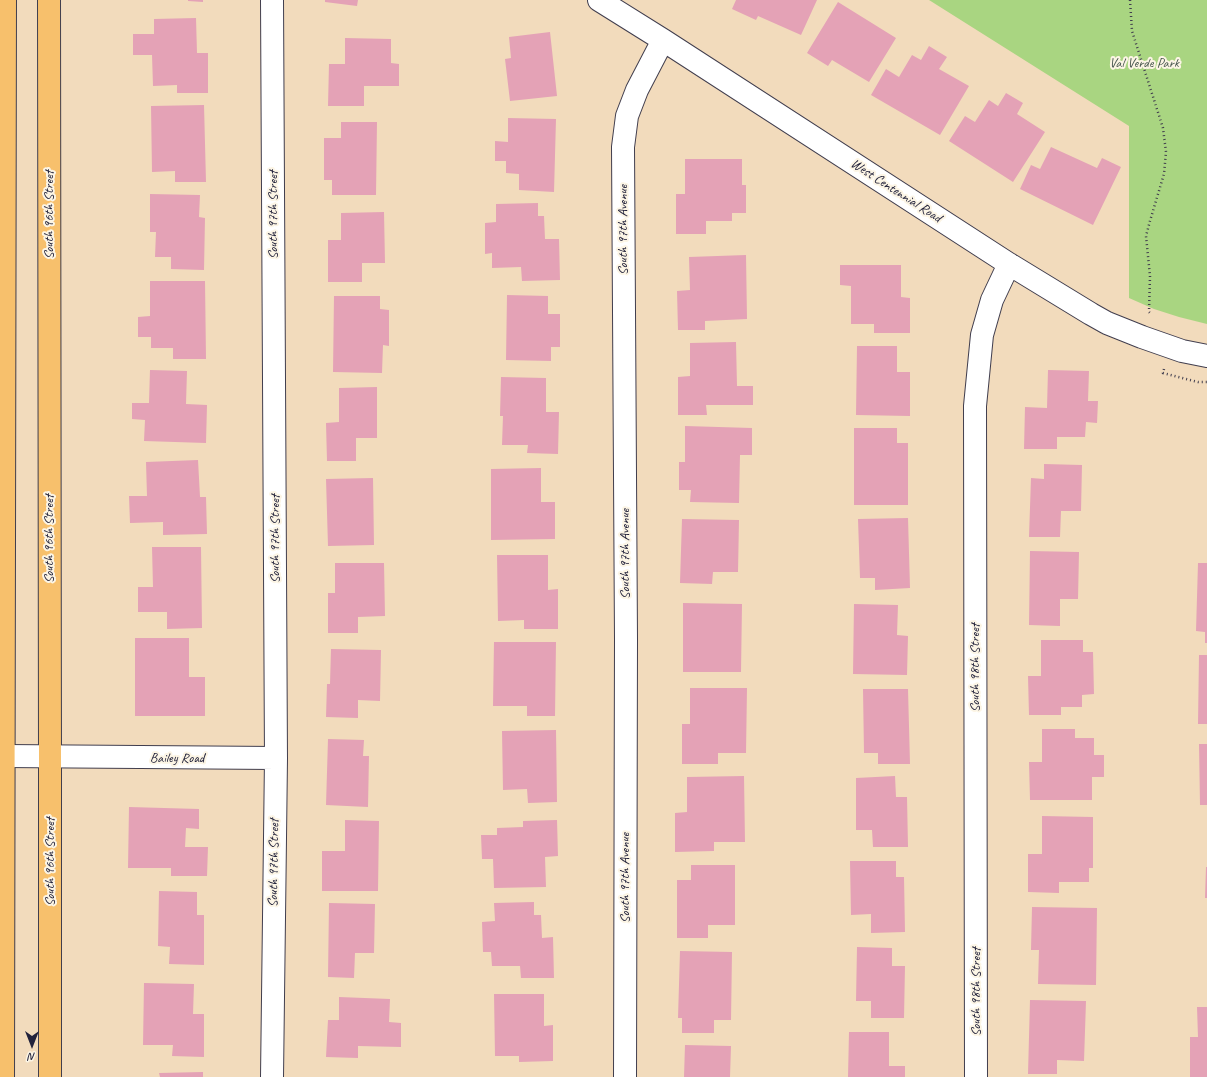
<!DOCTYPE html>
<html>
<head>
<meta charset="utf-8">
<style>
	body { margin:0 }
	#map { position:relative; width:1207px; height:1077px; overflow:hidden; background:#f2dbbc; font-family:Caveat,sans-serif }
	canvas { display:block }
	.north { position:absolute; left:12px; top:1025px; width:40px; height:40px; -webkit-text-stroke:3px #fcf5e5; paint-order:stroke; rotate:180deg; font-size:11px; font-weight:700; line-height:16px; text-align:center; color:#22223b }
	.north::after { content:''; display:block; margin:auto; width:14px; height:18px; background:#22223b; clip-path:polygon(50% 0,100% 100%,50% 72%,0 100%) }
</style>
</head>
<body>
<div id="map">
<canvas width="1207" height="1077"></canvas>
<div class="north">N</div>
</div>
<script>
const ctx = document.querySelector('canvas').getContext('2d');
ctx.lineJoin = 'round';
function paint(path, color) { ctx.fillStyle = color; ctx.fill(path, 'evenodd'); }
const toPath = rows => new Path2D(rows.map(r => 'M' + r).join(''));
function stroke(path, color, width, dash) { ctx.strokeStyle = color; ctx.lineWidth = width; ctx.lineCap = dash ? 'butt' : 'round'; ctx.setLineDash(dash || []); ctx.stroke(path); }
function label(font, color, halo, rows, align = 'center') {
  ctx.font = font + ' Caveat,sans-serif'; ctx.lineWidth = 4; ctx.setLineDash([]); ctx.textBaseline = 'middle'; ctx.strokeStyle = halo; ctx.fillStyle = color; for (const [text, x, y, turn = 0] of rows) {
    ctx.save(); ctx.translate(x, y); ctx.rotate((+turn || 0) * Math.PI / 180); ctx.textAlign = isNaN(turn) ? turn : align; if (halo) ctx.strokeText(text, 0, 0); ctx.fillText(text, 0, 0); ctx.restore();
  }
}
paint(toPath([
	[929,0,1207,0,1207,324,1179,317,1154,309,1129,298,1129,126]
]), '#a9d581');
paint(toPath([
	[188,0,203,0,203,2,188,1],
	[325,0,358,0,357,6,325,2],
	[736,0,817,0,801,35,758,16,756,20,732,9],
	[838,2,896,38,869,82,832,60,828,66,807,53],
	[196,18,197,53,208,53,208,93,177,93,177,85,153,86,152,55,133,55,133,34,154,34,154,19],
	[550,32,557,96,510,101,505,59,511,58,509,37],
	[345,38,391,39,391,63,399,64,399,86,364,86,364,106,328,106,329,64,345,64],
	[929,46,947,57,939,69,969,86,940,135,871,95,886,69,899,77,912,55,921,60],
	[1006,93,1023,103,1017,114,1045,132,1013,182,949,141,965,116,975,122,989,100,998,106],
	[204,105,206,182,175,182,175,171,152,172,151,106],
	[508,118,556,119,554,192,519,190,519,174,506,173,506,161,495,161,495,141,508,142],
	[341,122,377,122,376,195,332,195,332,180,324,180,324,138,341,138],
	[1051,147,1097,168,1102,158,1121,167,1093,225,1020,189,1031,165,1040,169],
	[685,159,742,159,742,185,746,185,746,213,732,213,732,221,706,221,706,234,676,234,676,194,685,194],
	[150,194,200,195,199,217,205,218,204,270,171,269,171,257,155,257,156,232,150,232],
	[538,203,538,216,544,216,545,239,559,239,560,280,522,281,521,267,492,268,492,253,485,254,485,223,496,222,496,204],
	[384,212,385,263,362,263,362,282,328,282,328,240,341,240,341,213],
	[746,255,747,319,705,321,705,330,678,330,677,291,690,290,689,257],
	[840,265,901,265,901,297,910,298,910,333,874,333,874,324,851,324,851,286,840,285],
	[150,281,205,281,206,359,173,359,173,348,151,348,151,337,138,337,138,317,150,316],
	[507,295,548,296,548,314,560,314,560,347,551,347,551,361,506,360],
	[334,296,380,296,380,309,389,310,389,346,383,345,382,373,333,372],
	[736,342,737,386,753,386,753,405,706,405,707,415,678,415,678,377,690,376,690,343],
	[857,346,897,346,897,372,910,372,910,416,856,415],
	[150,370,187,371,186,404,207,405,206,443,144,441,145,420,132,419,132,403,149,403],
	[1048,370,1089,371,1088,401,1098,401,1097,423,1086,422,1085,437,1057,437,1057,449,1024,449,1025,407,1047,408],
	[501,377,546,378,546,412,559,412,558,454,527,453,528,445,502,445,503,416,500,416],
	[377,387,377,438,356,438,356,461,327,461,326,423,339,422,339,388],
	[685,426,752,428,752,455,740,455,739,503,690,502,691,490,679,490,679,462,685,462],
	[854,428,897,428,897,443,908,443,908,505,854,505],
	[198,460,200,497,206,497,207,534,163,535,163,522,130,523,129,496,147,496,146,462],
	[1044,464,1082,465,1081,511,1061,511,1060,537,1029,537,1031,478,1044,479],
	[541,468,541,502,555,502,555,539,491,540,491,469],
	[373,478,374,545,328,546,326,479],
	[908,518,910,588,875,590,875,578,860,578,858,519],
	[682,519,739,520,738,572,713,572,712,584,680,583],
	[152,547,201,547,202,628,167,629,167,612,138,612,138,587,153,587],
	[1030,551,1079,552,1078,599,1060,599,1060,626,1029,625],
	[497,555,548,555,548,590,558,589,558,629,524,629,524,620,498,621],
	[335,563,384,563,385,616,358,617,358,633,328,633,328,593,335,593],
	[1198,563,1207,563,1207,643,1205,643,1205,632,1196,631],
	[683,603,742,604,741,672,683,672],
	[854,604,898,605,897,635,908,636,907,675,853,674],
	[135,638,189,638,189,677,205,677,205,716,135,716],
	[1041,640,1083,640,1083,652,1093,652,1094,694,1082,695,1082,707,1061,707,1061,715,1029,715,1028,676,1041,676],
	[494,642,556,642,555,716,527,716,527,706,493,706],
	[331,649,381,650,380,701,358,700,358,718,326,717,327,684,330,684],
	[1199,655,1207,655,1207,724,1198,724],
	[690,688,747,688,746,753,718,753,718,764,682,764,682,724,690,724],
	[863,689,908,689,910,764,878,764,878,753,864,753],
	[1042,729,1075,729,1075,738,1094,738,1094,755,1104,755,1104,777,1092,777,1092,800,1030,800,1029,762,1042,762],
	[556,730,557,802,528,803,527,789,503,790,502,731],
	[328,739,364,740,363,756,369,756,368,807,326,805],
	[1199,744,1207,744,1207,805,1200,805],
	[744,776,745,842,714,842,714,851,675,852,675,813,687,812,687,777],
	[895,776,896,797,907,797,908,847,873,847,872,830,856,830,856,778],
	[129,807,199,809,199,829,186,828,185,847,208,847,207,876,171,876,171,868,128,868],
	[1042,816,1093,817,1093,868,1089,868,1089,882,1059,882,1059,893,1028,892,1028,854,1042,854],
	[345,820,379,821,378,891,322,891,322,851,345,851],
	[557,820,558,856,545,857,546,887,494,888,493,859,482,859,481,835,497,835,497,828,523,827,523,821],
	[850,861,896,861,896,877,904,877,905,932,871,933,871,914,851,915],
	[691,865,735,865,735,925,708,925,708,938,677,938,677,880,691,880],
	[1206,867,1207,867,1207,898,1205,898],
	[159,891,197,892,197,915,204,915,204,965,169,964,170,947,158,946],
	[534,902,534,915,541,915,542,938,553,937,554,978,521,978,520,966,492,966,491,952,483,952,482,922,495,921,494,903],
	[329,903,375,904,374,953,355,953,354,978,328,977],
	[1032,907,1097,908,1096,985,1038,984,1039,950,1031,950],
	[857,947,892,948,892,966,905,966,904,1018,871,1018,871,1001,856,1001],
	[680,951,732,952,731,1020,714,1020,714,1033,682,1033,682,1018,678,1018],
	[144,983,194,984,193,1014,204,1014,204,1057,172,1056,173,1045,143,1045],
	[494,994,544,994,544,1026,553,1025,553,1061,519,1062,519,1056,495,1056],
	[339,997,390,999,389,1022,401,1023,401,1047,358,1046,358,1058,326,1057,328,1020,339,1020],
	[1030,1000,1086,1001,1084,1061,1057,1060,1057,1074,1028,1074],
	[1197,1007,1207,1007,1207,1077,1190,1077,1190,1037,1198,1037],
	[849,1032,889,1032,889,1066,905,1066,905,1077,848,1077],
	[685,1045,731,1046,730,1077,684,1077],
	[203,1072,203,1077,160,1077,159,1073]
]), '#e4a2b6');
const minor = toPath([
	[599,0,663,40,1009,264,1091,314,1107,323,1142,337,1182,351,1207,356],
	[4,756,276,758],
	[272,1077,276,758,272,0],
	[625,1077,626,639,623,147,627,116,637,90,663,40],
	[976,1077,975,406,982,335,992,300,1009,264]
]);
const major = toPath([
	[49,0,50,756,50,1077],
	[3,1077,5,0]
]);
stroke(minor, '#413e4e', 24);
stroke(major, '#413e4e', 24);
stroke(toPath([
	[1130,0,1132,31,1163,128,1166,152,1164,174,1150,221,1146,236,1150,276,1149,312,1150,313],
	[1164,369,1163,373,1198,382,1207,382]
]), '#413e4e', 2.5, [1, 3]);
stroke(minor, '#fff', 22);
stroke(major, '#f7c06c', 22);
label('14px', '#4a5850', '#fcf5e5', [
	["Val Verde Park",1144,63]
]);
label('14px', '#22223b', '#fcf5e5', [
	["West Centennial Road",896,191,33],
	["South 96th Street",49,215,-90],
	["South 97th Street",273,215,-90],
	["South 97th Avenue",623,230,-90],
	["South 96th Street",49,539,-90],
	["South 97th Street",275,539,-90],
	["South 97th Avenue",625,554,-90],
	["South 98th Street",975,668,-90],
	["Bailey Road",177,758],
	["South 96th Street",50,862,-90],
	["South 97th Street",274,863,-89],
	["South 97th Avenue",625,878,-90],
	["South 98th Street",976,992,-90]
]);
</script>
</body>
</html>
